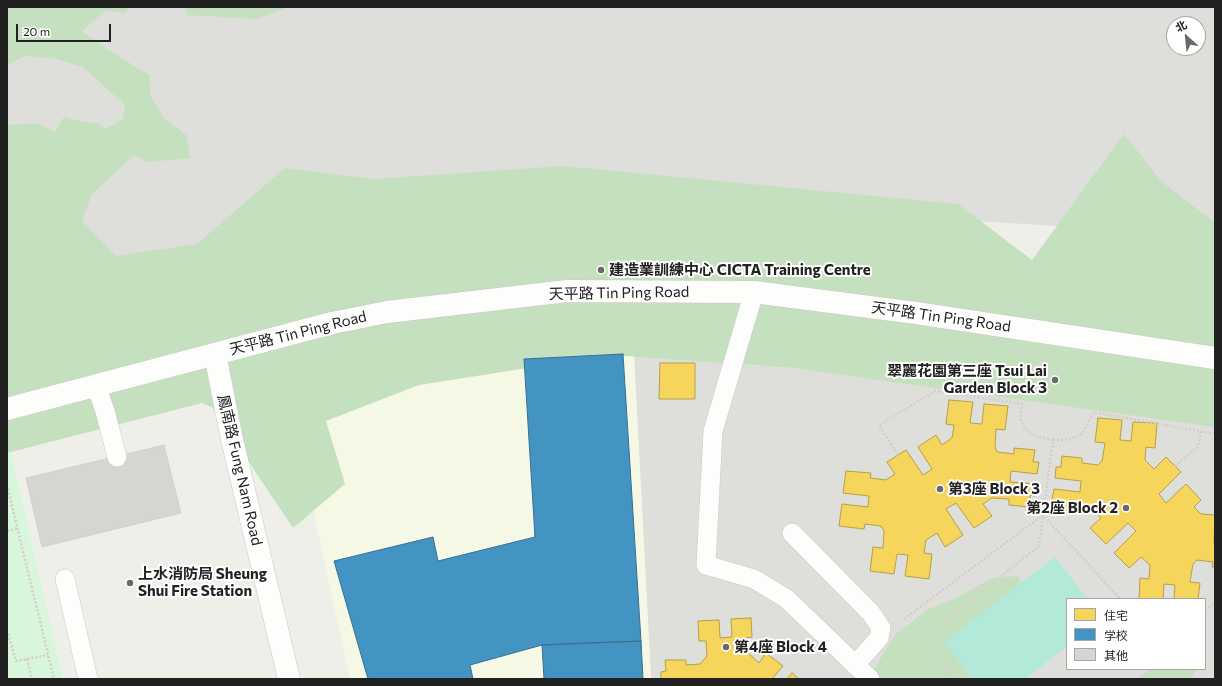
<!DOCTYPE html>
<html>
<head>
<meta charset="utf-8">
<style>
	body { margin:0 }
	#map { position:relative; width:1222px; height:686px; overflow:hidden; background:#efefea; font-family:Commissioner,"Noto Sans SC",sans-serif }
	canvas { display:block }
	.frame { position:absolute; inset:0; border:8px solid #212121; pointer-events:none }
	.legend { position:absolute; left:1066px; top:598px; width:140px; height:72px; box-sizing:border-box; background:#fff; border:1px solid #a6a6a6; margin:0; padding:5px 7px; list-style:none; font-size:12px; color:#212121 }
	.legend li { display:flex; align-items:center; gap:8px; height:20px }
	.legend b { width:20px; border:1px solid #a6a6a6 }
	.north { position:absolute; left:1166px; top:16px; width:40px; height:40px; box-sizing:border-box; background:#fff; border:1px solid #a6a6a6; border-radius:50%; rotate:333deg; font-size:11px; font-weight:700; line-height:16px; text-align:center; color:#212121 }
	.north::after { content:''; display:block; margin:auto; width:14px; height:18px; background:#696967; clip-path:polygon(50% 0,100% 100%,50% 72%,0 100%) }
	.scale { position:absolute; left:16px; top:24px; width:95px; height:18px; box-sizing:border-box; border:2px solid #212121; border-top:0; padding-left:5px; font-size:12px; line-height:14px; white-space:nowrap; color:#212121; -webkit-text-stroke:3px #fff; paint-order:stroke }
</style>
</head>
<body>
<div id="map">
<canvas width="1222" height="686"></canvas>
<div class="frame"></div>
<ul class="legend">
<li><b style="height:11px;background:#f6d55c"></b>住宅</li>
<li><b style="height:11px;background:#4393c3"></b>学校</li>
<li><b style="height:11px;background:#d6d5d1"></b>其他</li>
</ul>
<div class="north">北</div>
<div class="scale">20 m</div>
</div>
<script>
const ctx = document.querySelector('canvas').getContext('2d');
ctx.lineJoin = 'round';
function paint(path, color) { ctx.fillStyle = color; ctx.fill(path, 'evenodd'); }
const toPath = rows => new Path2D(rows.map(r => 'M' + r).join(''));
function stroke(path, color, width, dash) { ctx.strokeStyle = color; ctx.lineWidth = width; ctx.lineCap = dash ? 'butt' : 'round'; ctx.setLineDash(dash || []); ctx.stroke(path); }
function label(font, color, halo, rows, align = 'center') {
  ctx.font = font + ' Commissioner,"Noto Sans SC",sans-serif'; ctx.lineWidth = 4; ctx.setLineDash([]); ctx.textBaseline = 'middle'; ctx.strokeStyle = halo; ctx.fillStyle = color; for (const [text, x, y, turn = 0] of rows) {
    ctx.save(); ctx.translate(x, y); ctx.rotate((+turn || 0) * Math.PI / 180); ctx.textAlign = isNaN(turn) ? turn : align; if (halo) ctx.strokeText(text, 0, 0); ctx.fillText(text, 0, 0); ctx.restore();
  }
}
paint(toPath([
	[7,7,1215,7,1215,236,961,220,7,310],
	[1174,24,1198,24,1198,48,1174,48],
	[634,356,719,362,733,364,793,368,1215,424,1215,679,651,679],
	[1067,599,1205,599,1205,669,1067,669]
]), '#dededb');
paint(toPath([
	[634,356,651,679,350,679,295,426,439,365]
]), '#f6f8e6');
paint(toPath([
	[7,7,130,7,125,13,106,10,82,31,107,49,149,75,151,98,164,118,186,135,191,158,147,162,134,155,92,194,82,221,116,256,197,244,285,168,375,179,563,166,958,204,1032,260,1124,134,1161,181,1215,223,1215,427,793,368,611,355,419,385,326,421,345,484,293,528,212,407,202,403,7,453,7,125,36,123,55,132,64,117,83,122,97,123,106,129,123,119,125,105,83,67,53,58,25,56,7,65],
	[185,7,289,7,257,19,188,15],
	[1018,576,1028,599,975,679,870,679,872,672,895,635,927,610,958,597,992,578],
	[1151,669,1191,669,1195,671,1191,679,1136,679]
]), '#c5e0be');
paint(toPath([
	[11,452,15,471,63,679,7,679,7,453]
]), '#d7f6db');
paint(toPath([
	[1055,557,1087,599,1067,599,1067,646,1025,679,972,679,944,642]
]), '#b3e9d9');
const homes = toPath([
	[660,363,695,363,695,399,659,399,660,363],
	[949,400,973,402,970,423,982,424,984,404,1008,406,1005,430,996,429,995,447,997,452,1014,454,1014,448,1035,450,1033,462,1039,462,1037,474,1011,471,1010,482,1036,484,1035,496,1030,495,1029,507,1009,505,1009,499,992,498,983,504,992,516,974,528,956,503,946,509,963,535,945,547,937,533,926,540,924,553,932,554,929,579,905,576,908,555,897,554,894,574,870,571,873,547,883,548,884,531,881,526,865,524,864,529,839,526,842,504,868,507,869,496,843,493,846,471,871,473,870,478,886,480,895,474,887,462,906,450,923,475,932,469,918,447,936,435,942,445,952,438,954,425,946,424,949,400],
	[1098,418,1122,420,1120,440,1131,441,1133,422,1157,423,1155,448,1146,447,1145,460,1154,469,1166,457,1181,472,1159,494,1166,503,1186,484,1201,500,1194,507,1201,514,1215,515,1214,544,1215,544,1215,567,1212,567,1213,562,1197,560,1193,564,1190,582,1200,583,1198,599,1174,599,1175,585,1164,584,1163,599,1139,599,1140,578,1149,579,1150,565,1141,557,1129,568,1114,553,1136,531,1128,523,1106,544,1090,528,1101,518,1094,511,1077,509,1077,514,1056,512,1058,501,1052,500,1054,489,1080,492,1081,481,1055,478,1056,467,1061,467,1062,456,1082,458,1082,463,1098,465,1102,461,1105,443,1095,442,1098,418],
	[751,618,752,637,746,638,747,652,759,663,766,653,783,666,772,679,661,679,661,672,666,671,665,660,686,660,686,665,700,664,707,656,706,641,699,641,698,621,719,620,720,638,732,637,731,619,751,618],
	[792,673,799,679,787,679,792,673]
]);
paint(homes, '#f6d55c');
stroke(homes, '#b69f4a', 1);
const schools = toPath([
	[623,354,641,641,542,645,470,665,473,679,368,679,334,561,433,537,438,561,535,537,524,359,623,354],
	[641,641,643,679,544,679,542,645,641,641]
]);
paint(schools, '#4393c3');
stroke(schools, '#397192', 1);
const building = toPath([
	[164,445,181,513,42,547,26,478,164,445]
]);
paint(building, '#d6d5d1');
stroke(building, '#d2d0cb', 1);
const service = toPath([
	[754,292,713,431,706,565,754,579,787,599,870,679],
	[96,385,105,411,117,457],
	[792,533,871,613,881,628,879,638,855,665],
	[65,579,88,679]
]);
const minor = toPath([
	[215,354,231,435,289,679]
]);
const tertiary = toPath([
	[7,409,332,323,387,312,567,291,754,292,916,313,1215,358]
]);
stroke(service, '#c8c8c6', 20);
stroke(minor, '#c8c8c6', 23);
stroke(tertiary, '#c8c8c6', 23);
stroke(toPath([
	[1053,440,1067,440,1082,434,1094,412,1215,434],
	[898,455,879,425,935,391,1022,404,1020,418,1025,429,1035,436,1053,440,1039,546,922,638,954,679],
	[1175,466,1198,447,1201,432],
	[7,485,54,679],
	[7,531,18,528],
	[1205,610,1215,603],
	[904,619,1043,515,1120,599],
	[7,630,16,661,48,655],
	[27,659,32,679]
]), '#d8ccc8', 2.5, [2, 2]);
stroke(service, '#fdfdfc', 19);
stroke(minor, '#fdfdfc', 22);
stroke(tertiary, '#fdfdfc', 22);
for (const [x, y, r, color] of [
	[601,270,4,"#696967"],
	[1055,380,4,"#696967"],
	[940,489,4,"#696967"],
	[1126,508,4,"#696967"],
	[130,583,4,"#696967"],
	[726,647,4,"#696967"]
]) { const dot = new Path2D(); dot.arc(x, y, r, 0, 2 * Math.PI); ctx.fillStyle = color; ctx.fill(dot); stroke(dot, '#fff', 1.5); }
label('bold 15px', '#212121', '#fff', [
	["建造業訓練中心 CICTA Training Centre",609,270],
	["翠麗花園第三座 Tsui Lai",1047,371,"right"],
	["Garden Block 3",1047,388,"right"],
	["第3座 Block 3",948,489],
	["第2座 Block 2",1118,508,"right"],
	["上水消防局 Sheung",138,574],
	["Shui Fire Station",138,591],
	["第4座 Block 4",734,647]
], 'left');
label('15px', '#212121', '#fff', [
	["天平路 Tin Ping Road",619,293,-1],
	["天平路 Tin Ping Road",941,317,8],
	["天平路 Tin Ping Road",298,333,-14],
	["鳳南路 Fung Nam Road",240,470,77]
]);
</script>
</body>
</html>
